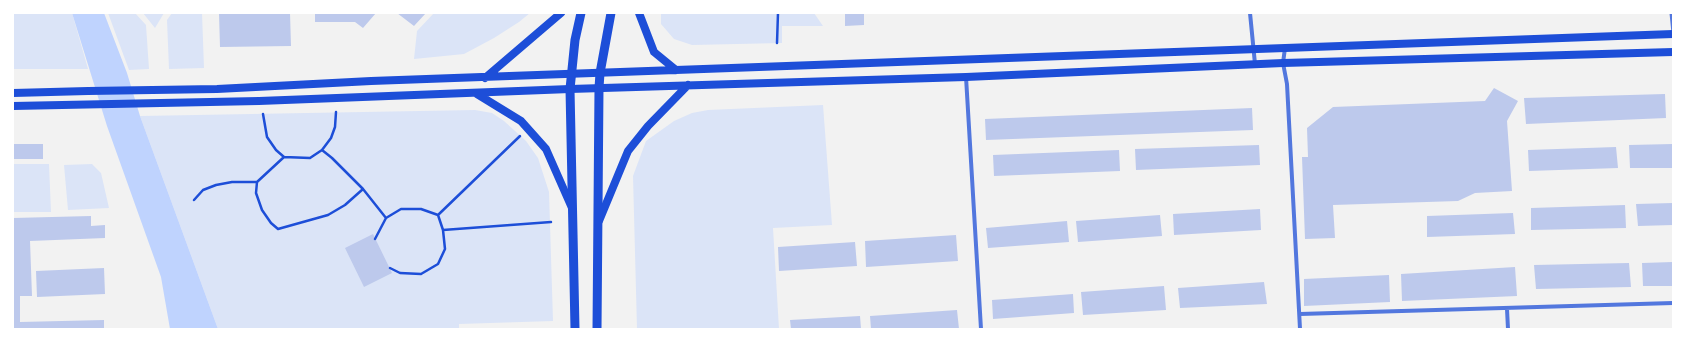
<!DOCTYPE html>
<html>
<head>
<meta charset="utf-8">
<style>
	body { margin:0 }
	#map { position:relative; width:1686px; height:342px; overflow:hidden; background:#f2f2f2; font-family:"Asap Condensed",sans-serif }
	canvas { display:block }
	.frame { position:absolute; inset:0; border:14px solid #fff; pointer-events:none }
</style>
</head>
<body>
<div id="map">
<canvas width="1686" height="342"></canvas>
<div class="frame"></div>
</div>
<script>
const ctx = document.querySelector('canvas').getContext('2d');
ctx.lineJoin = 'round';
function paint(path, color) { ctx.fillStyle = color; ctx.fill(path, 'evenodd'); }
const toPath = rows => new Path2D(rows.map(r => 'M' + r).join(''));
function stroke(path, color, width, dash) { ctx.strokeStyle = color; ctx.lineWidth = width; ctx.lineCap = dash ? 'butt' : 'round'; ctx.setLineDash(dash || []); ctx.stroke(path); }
paint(toPath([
	[13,13,72,13,88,69,13,69],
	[108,13,135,13,146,25,149,69,129,70],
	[143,13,164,13,155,28],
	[172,13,202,13,204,68,169,69,167,20],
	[434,13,530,13,519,22,494,38,464,54,414,59,417,31],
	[661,13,814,13,823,26,782,26,782,43,692,45,674,39,661,24],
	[823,105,832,225,773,228,779,329,637,329,633,176,646,141,674,121,692,113,708,110],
	[475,110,492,113,504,121,526,141,538,158,549,192,553,321,459,324,459,329,218,329,140,116],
	[13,164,49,164,51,212,13,212],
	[92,164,101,173,109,208,68,210,64,165]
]), '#dbe4f7');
paint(toPath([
	[72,13,104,13,127,73,140,116,218,329,170,329,161,277,107,126]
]), '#bfd3fe');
paint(toPath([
	[219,13,290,13,291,46,220,47],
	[315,13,376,13,363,28,355,22,315,22],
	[397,13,426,13,414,26],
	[845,13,864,13,864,25,845,26],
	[1494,88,1518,101,1507,121,1512,191,1475,193,1458,201,1333,205,1335,238,1305,239,1302,157,1308,157,1307,128,1333,107,1485,101],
	[1665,94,1666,118,1526,124,1524,98],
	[1252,108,1253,130,986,140,985,119],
	[13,144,43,144,43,159,13,159],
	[1673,144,1673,168,1630,168,1629,145],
	[1259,145,1260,165,1136,170,1135,149],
	[1616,147,1618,168,1529,171,1528,150],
	[1119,150,1120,171,994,176,993,155],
	[1673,203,1673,225,1638,226,1636,204],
	[1625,205,1626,228,1531,230,1531,208],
	[1260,209,1261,230,1174,235,1173,214],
	[1513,213,1515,234,1427,237,1427,216],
	[1160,215,1162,236,1078,242,1076,221],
	[91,216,91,226,105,225,105,238,30,241,32,296,20,296,20,322,104,320,104,329,13,329,13,218],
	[1067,221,1069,242,988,248,986,228],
	[373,234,392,273,364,287,345,248],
	[956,235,958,261,866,267,865,241],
	[855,242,857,266,779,271,778,247],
	[1673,262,1673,286,1643,286,1642,263],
	[1629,263,1631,287,1536,289,1534,265],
	[1515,267,1517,296,1402,301,1401,274],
	[104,268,105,294,37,297,36,271],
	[1389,275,1390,302,1304,306,1304,279],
	[1264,282,1267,304,1180,308,1178,288],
	[1164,286,1166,310,1083,315,1081,292],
	[1073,294,1074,313,993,319,992,300],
	[957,310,959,329,871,329,870,316],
	[860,316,861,329,791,329,790,320]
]), '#bdc9ec');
stroke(toPath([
	[777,43,778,13],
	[322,150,331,138,335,127,336,112],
	[257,182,256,193,262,210,271,223,278,229,328,215,345,205,363,189,332,158,322,150,310,158,284,157],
	[363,189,386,218],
	[194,200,203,190,216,185,232,182,257,182,284,157,276,150,267,137,263,114],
	[443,230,551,222],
	[375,239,386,218,401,209,421,209,438,215,520,136],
	[390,268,400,273,421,274,438,264,445,249,443,230,438,215]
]), '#1d4ed8', 2.5);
stroke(toPath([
	[1671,13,1673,33]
]), '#5277de', 3);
stroke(toPath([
	[1250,13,1255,64],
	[1285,48,1283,63,1287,84,1300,329],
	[966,77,981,329],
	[1507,309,1508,329],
	[1300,314,1673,303]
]), '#5277de', 4);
stroke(toPath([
	[639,13,654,52,676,70],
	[485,78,561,13],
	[13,93,88,91,217,89,371,81,1673,34],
	[477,94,521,121,546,149,572,208],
	[13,106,259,101,570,89,966,77,1283,63,1673,52],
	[599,221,628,151,648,126,688,85]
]), '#1d4ed8', 8);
stroke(toPath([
	[575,329,570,89,575,40,581,13],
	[597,329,599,88,600,73,611,13]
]), '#1d4ed8', 9);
</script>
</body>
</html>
